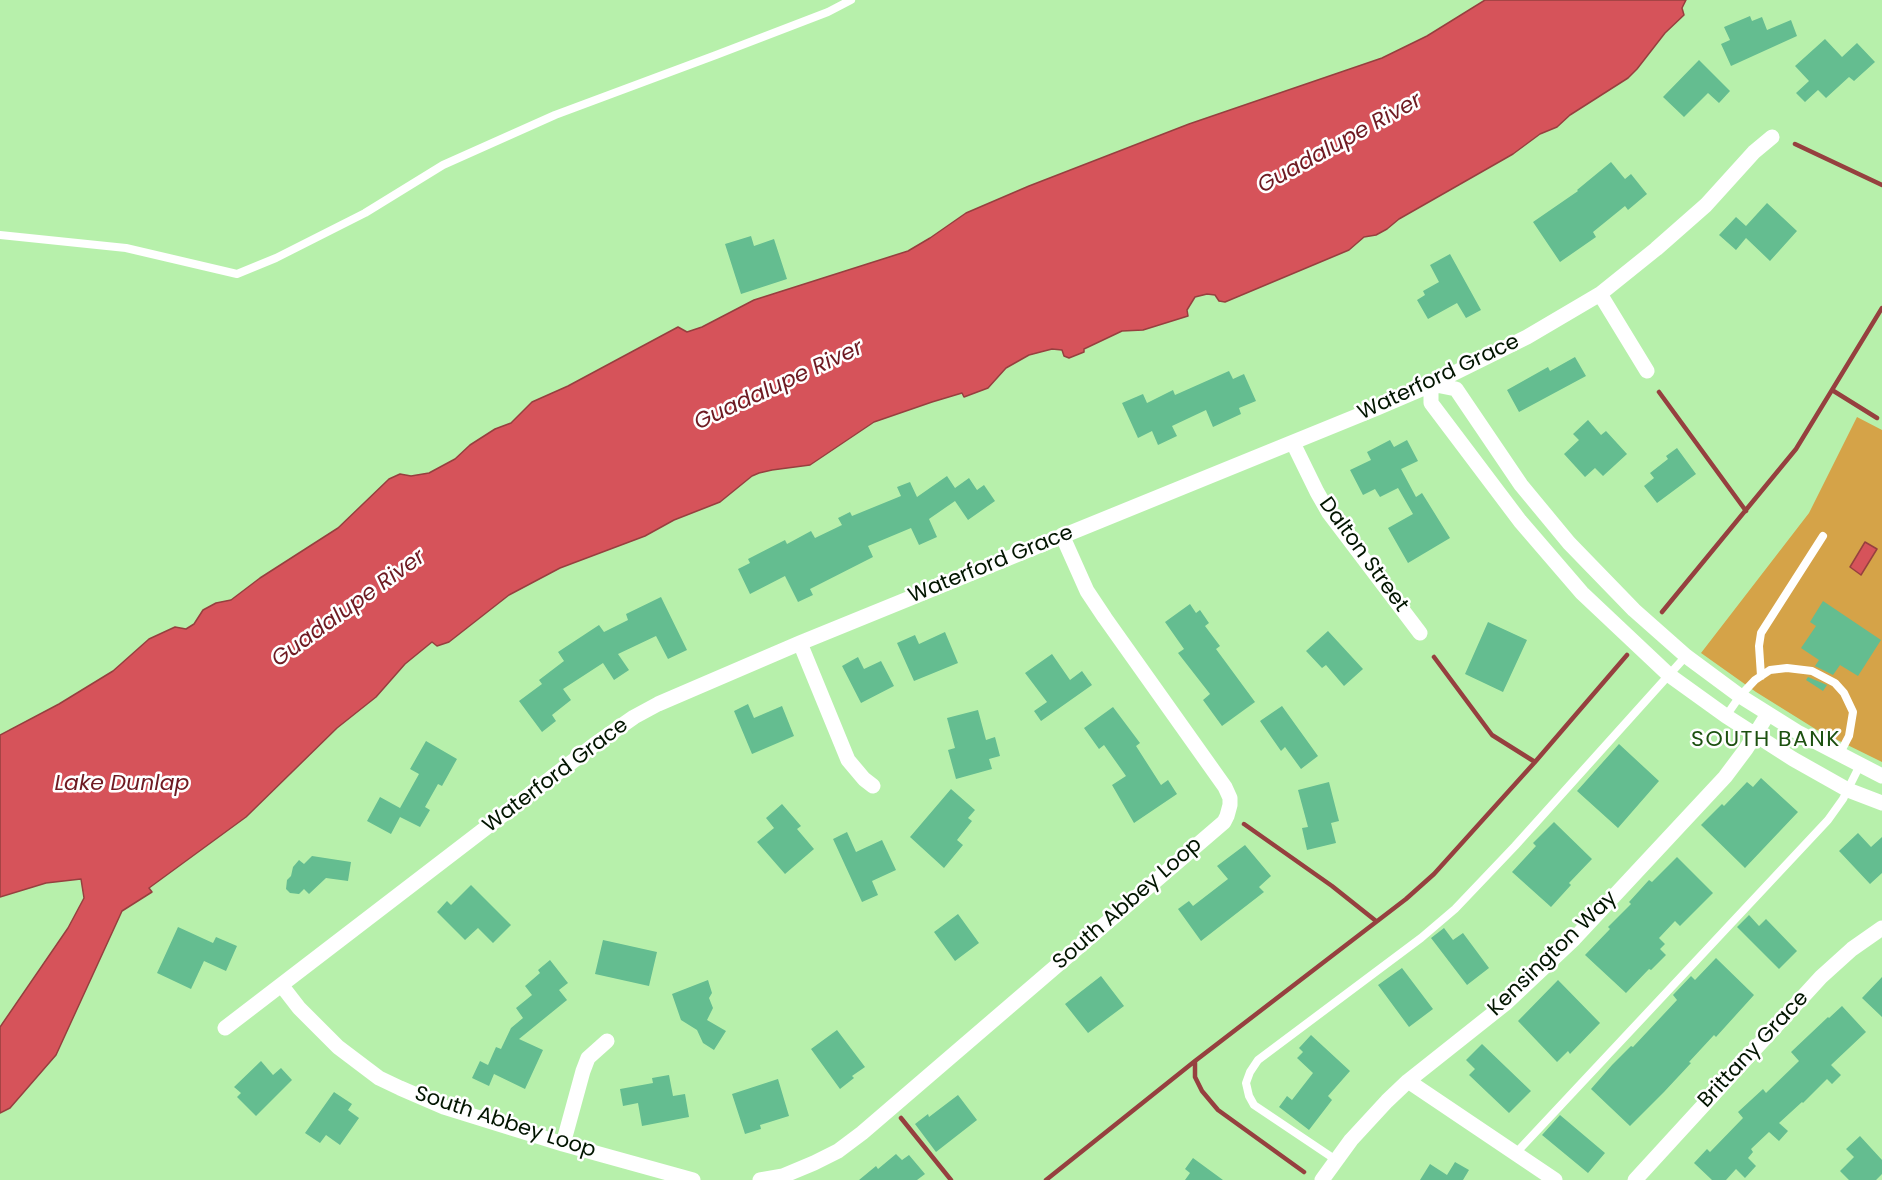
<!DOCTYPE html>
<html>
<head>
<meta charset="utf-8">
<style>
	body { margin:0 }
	canvas { display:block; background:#b7f0ab }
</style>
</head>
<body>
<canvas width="1882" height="1180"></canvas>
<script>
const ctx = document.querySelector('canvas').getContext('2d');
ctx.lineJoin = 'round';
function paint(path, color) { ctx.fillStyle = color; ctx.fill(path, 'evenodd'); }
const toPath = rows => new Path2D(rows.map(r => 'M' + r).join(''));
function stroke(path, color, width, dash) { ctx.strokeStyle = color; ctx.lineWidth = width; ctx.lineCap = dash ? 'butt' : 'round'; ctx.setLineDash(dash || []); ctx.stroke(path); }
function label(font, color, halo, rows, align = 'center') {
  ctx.font = font + ' Poppins,sans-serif'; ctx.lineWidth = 5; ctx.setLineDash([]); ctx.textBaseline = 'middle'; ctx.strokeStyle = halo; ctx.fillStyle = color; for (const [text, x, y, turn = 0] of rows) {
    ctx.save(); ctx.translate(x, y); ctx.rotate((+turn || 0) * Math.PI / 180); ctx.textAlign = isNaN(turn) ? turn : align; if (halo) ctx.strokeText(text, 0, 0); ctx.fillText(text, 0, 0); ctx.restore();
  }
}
paint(toPath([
	[1857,417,1882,430,1882,762,1817,730,1756,692,1701,653,1809,513]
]), '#d5a348');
const water = toPath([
	[1485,0,1686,0,1682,8,1684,15,1665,33,1637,69,1628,78,1570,115,1557,127,1540,134,1513,154,1399,219,1387,229,1376,235,1364,237,1349,250,1225,302,1219,301,1215,295,1207,294,1195,297,1187,310,1188,316,1143,330,1122,331,1084,349,1084,352,1069,358,1064,356,1062,350,1052,349,1029,355,1006,368,988,388,964,397,962,393,932,402,874,422,810,465,772,470,759,473,752,476,720,502,674,520,645,536,560,568,509,595,449,642,437,646,432,642,405,664,376,697,337,728,246,817,149,888,152,892,122,911,56,1055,10,1108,0,1113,0,1027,68,928,84,898,81,879,46,883,0,897,0,735,59,704,113,671,149,639,175,627,186,629,194,624,203,610,216,603,231,600,260,578,338,528,389,479,400,474,411,476,429,473,455,459,470,445,495,429,511,423,532,402,568,386,678,327,687,332,702,327,754,300,908,251,930,238,966,213,1029,186,1189,124,1382,58,1427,36,1485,0],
	[1865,542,1877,549,1861,575,1850,567,1865,542]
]);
paint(water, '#d6535a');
stroke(water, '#96403f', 1.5);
stroke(toPath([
	[1795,144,1882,185],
	[1832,390,1877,418],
	[1659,392,1746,511],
	[1662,612,1796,449,1882,308],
	[1434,657,1492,735,1535,762],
	[1244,824,1332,886,1376,921],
	[1195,1061,1195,1077,1202,1091,1218,1110,1304,1172],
	[901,1118,951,1180],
	[1046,1180,1195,1061,1406,899,1434,874,1535,762,1627,655]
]), '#96403f', 4.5);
paint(toPath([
	[1750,16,1752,21,1762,17,1767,30,1791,20,1797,36,1731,66,1721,44,1730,40,1724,27],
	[1825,39,1842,57,1857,43,1875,62,1854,81,1849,77,1826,98,1818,90,1805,102,1796,93,1809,81,1795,66],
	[1699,60,1730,91,1719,103,1708,93,1684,117,1663,97],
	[1611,162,1625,179,1631,174,1647,194,1628,210,1625,206,1593,232,1596,237,1560,262,1533,222,1578,191,1577,190],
	[1767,203,1797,231,1770,261,1746,238,1736,250,1719,235,1736,217,1746,226],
	[751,236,754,246,774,239,787,279,741,294,725,244],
	[1450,254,1481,310,1466,318,1457,303,1428,319,1417,300,1425,295,1423,291,1439,282,1430,265],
	[1575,357,1586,376,1519,412,1507,390,1548,367,1550,371],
	[1229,371,1233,379,1244,374,1256,401,1239,408,1241,414,1213,427,1206,410,1172,426,1177,436,1158,445,1152,431,1138,438,1122,403,1143,394,1147,403,1173,390,1175,395],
	[1588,420,1601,435,1606,431,1627,454,1603,476,1595,468,1585,477,1564,454,1579,440,1573,434],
	[1390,440,1394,447,1407,440,1418,461,1401,469,1416,497,1422,493,1450,538,1408,563,1388,528,1413,514,1398,488,1380,497,1375,489,1363,495,1350,470,1371,460,1367,452],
	[1677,448,1696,474,1657,503,1644,486,1654,478,1650,473,1668,459,1666,456],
	[947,476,955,488,969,478,977,490,984,485,995,501,968,520,955,501,929,519,937,537,919,545,911,528,868,546,873,557,810,589,813,595,798,602,785,576,750,594,738,569,750,563,748,559,785,540,787,544,811,531,815,538,842,525,838,518,850,512,852,516,901,496,897,487,910,482,917,497],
	[661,597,687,650,668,659,656,636,618,654,629,670,614,680,603,663,563,689,571,700,552,715,556,721,542,732,519,701,542,684,539,680,564,661,558,652,599,625,604,632,628,620,626,614],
	[1823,601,1881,640,1858,676,1840,665,1833,675,1815,666,1819,660,1801,648,1816,626,1810,622],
	[1190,604,1196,613,1200,610,1209,623,1205,626,1220,646,1216,649,1255,702,1222,726,1203,700,1210,694,1178,653,1184,649,1165,622],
	[1488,622,1527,640,1503,692,1465,674],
	[1328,631,1363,669,1344,686,1326,665,1322,668,1306,651],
	[945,632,958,663,914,681,897,643,915,635,919,644],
	[1052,654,1070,680,1082,671,1092,685,1041,721,1034,711,1047,702,1025,673],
	[858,657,864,669,881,661,894,686,861,703,842,666],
	[1808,677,1827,685,1823,691,1806,680],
	[748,704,754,718,782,706,794,736,752,754,734,711],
	[1282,706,1318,756,1301,769,1285,747,1281,751,1260,721],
	[1113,707,1140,743,1136,746,1161,785,1168,780,1177,794,1134,823,1112,785,1126,776,1104,745,1099,749,1084,728],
	[978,710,986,740,995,737,1000,756,989,759,992,769,956,779,948,750,955,748,947,718],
	[426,741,457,759,442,786,438,784,425,807,430,810,420,827,400,817,391,834,367,821,380,797,400,808,419,774,410,769],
	[1619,744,1659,781,1618,828,1577,791],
	[1761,778,1798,812,1745,868,1701,825,1722,804,1724,806,1747,782,1753,787],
	[1329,782,1339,821,1331,823,1336,843,1307,850,1302,828,1308,827,1298,790],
	[951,789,975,810,968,818,972,821,957,840,963,845,944,868,910,837],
	[782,804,801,826,797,829,814,849,785,874,757,842,774,828,766,818],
	[1554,822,1592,859,1569,883,1571,885,1551,907,1512,872,1536,846,1533,843],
	[847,832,856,852,882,840,896,870,872,881,878,895,862,902,833,839],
	[1858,833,1871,847,1882,837,1882,873,1870,884,1839,851],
	[1245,845,1271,876,1259,887,1264,892,1201,941,1178,909,1189,901,1193,906,1228,879,1217,866],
	[312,856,351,862,348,881,326,878,309,894,304,889,299,894,290,893,286,889,287,880,291,876,293,867,299,860,304,864],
	[1677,857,1713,893,1680,926,1675,921,1659,938,1665,944,1660,949,1666,955,1651,970,1649,969,1626,993,1585,955,1610,929,1608,927,1631,904,1629,902,1649,880,1652,882],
	[471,885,511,925,493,943,478,928,465,940,437,912,447,901,451,905],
	[958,914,979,943,955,961,934,932],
	[1749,915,1759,926,1766,919,1797,951,1779,969,1737,927],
	[178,927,213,943,216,937,237,946,226,971,204,961,191,989,157,973],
	[1444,928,1453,940,1463,933,1489,968,1467,985,1431,938],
	[603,940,657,952,649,986,595,974],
	[1716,958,1754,995,1716,1037,1714,1035,1689,1062,1691,1063,1664,1092,1630,1126,1591,1089,1612,1065,1631,1046,1633,1047,1677,1000,1673,995,1691,976,1695,980],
	[550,960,568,983,559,990,567,1000,519,1039,543,1050,525,1089,494,1074,489,1086,472,1078,480,1061,488,1065,496,1047,501,1049,511,1028,523,1018,516,1008,532,995,525,986,540,973,538,970],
	[1402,968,1433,1009,1409,1027,1378,985],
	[1101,976,1124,1006,1088,1033,1065,1004],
	[1882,977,1882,1017,1862,998],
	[708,980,712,993,709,998,713,1008,707,1020,726,1031,714,1050,703,1043,697,1030,681,1020,672,994],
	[1558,980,1600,1023,1570,1054,1568,1051,1557,1062,1518,1021],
	[1842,1006,1866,1032,1831,1065,1841,1075,1832,1084,1827,1079,1803,1103,1802,1102,1779,1123,1788,1131,1779,1141,1769,1132,1751,1149,1753,1152,1748,1158,1756,1166,1745,1178,1736,1169,1726,1180,1712,1180,1694,1163,1707,1149,1710,1152,1743,1118,1738,1112,1763,1089,1766,1093,1799,1061,1791,1052,1828,1017,1829,1018],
	[837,1030,865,1067,852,1076,854,1078,840,1089,811,1049],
	[1311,1035,1350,1071,1328,1096,1332,1100,1309,1130,1279,1107,1287,1096,1292,1100,1313,1073,1297,1058,1303,1052,1299,1048],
	[1482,1044,1531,1091,1509,1113,1469,1075,1475,1069,1466,1060],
	[261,1061,273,1075,281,1068,292,1080,256,1116,237,1097,241,1093,234,1087],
	[669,1075,673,1096,685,1094,689,1117,642,1126,638,1103,623,1106,620,1089,653,1083,652,1078],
	[778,1079,789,1116,760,1125,761,1129,745,1134,732,1094],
	[334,1092,352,1104,348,1110,359,1118,340,1145,326,1135,320,1143,305,1133],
	[958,1095,977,1120,936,1152,915,1124,928,1114,929,1117],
	[1560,1115,1605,1153,1588,1173,1542,1135],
	[1860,1136,1882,1160,1882,1174,1876,1180,1849,1180,1840,1171,1854,1157,1846,1149],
	[896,1154,902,1160,909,1155,925,1174,917,1180,859,1180,876,1166,878,1169],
	[1193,1158,1223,1180,1185,1180,1190,1173,1185,1169],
	[1455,1162,1469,1170,1463,1180,1420,1180,1430,1164,1447,1175]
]), '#64bd90');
stroke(toPath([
	[0,235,126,248,237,274,276,258,365,213,443,165,555,115,716,55,828,12,851,0],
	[1761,676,1759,646,1761,633,1823,536],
	[1726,716,1740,696,1755,680,1770,670,1787,668,1812,671,1835,683,1844,693,1853,712,1849,736,1839,755],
	[1516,1153,1828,820,1843,799,1860,765],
	[1336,1160,1254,1105,1249,1096,1246,1083,1250,1072,1258,1060,1421,938,1455,909,1515,846,1686,656]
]), '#fff', 8);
stroke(toPath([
	[1600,294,1647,371],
	[1293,443,1317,492,1329,513,1420,633],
	[800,643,848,760,864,779,873,786],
	[1882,776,1799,733,1740,696,1686,656,1634,610,1569,543,1521,485,1456,389,1431,384,1431,403,1520,521,1582,593,1669,675,1726,716,1793,759,1848,790,1882,803],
	[282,986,299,1008,338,1047,379,1078,400,1088,444,1107,563,1144,693,1180],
	[225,1028,594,745,634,717,658,704,800,643,1377,408,1426,387,1527,337,1600,294,1656,249,1706,205,1754,152,1772,137],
	[1408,1081,1555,1180],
	[563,1144,583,1071,588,1058,607,1041],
	[760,1180,783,1176,814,1163,838,1151,862,1133,1224,822,1227,816,1230,805,1230,798,1225,787,1105,618,1087,591,1062,535],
	[1322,1180,1351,1140,1387,1101,1408,1081,1505,1004,1574,939,1725,777,1746,749,1768,714],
	[1635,1180,1821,977,1852,949,1882,928]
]), '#fff', 15);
label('21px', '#021500', '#fff', [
	["Waterford Grace",1439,378,-25],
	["Dalton Street",1363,555,54],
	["Waterford Grace",991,565,-22],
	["Waterford Grace",556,776,-37],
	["South Abbey Loop",1128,904,-41],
	["Kensington Way",1553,954,-44],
	["Brittany Grace",1754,1050,-47],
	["South Abbey Loop",505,1123,18]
]);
label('italic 22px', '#6e1a22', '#fff', [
	["Guadalupe River",1340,144,-29],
	["Guadalupe River",779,386,-25],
	["Guadalupe River",349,609,-36],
	["Lake Dunlap",122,784]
]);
ctx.letterSpacing = '1.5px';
label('22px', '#1d5111', '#fff', [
	["SOUTH BANK",1766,740]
]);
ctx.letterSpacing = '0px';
</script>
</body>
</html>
